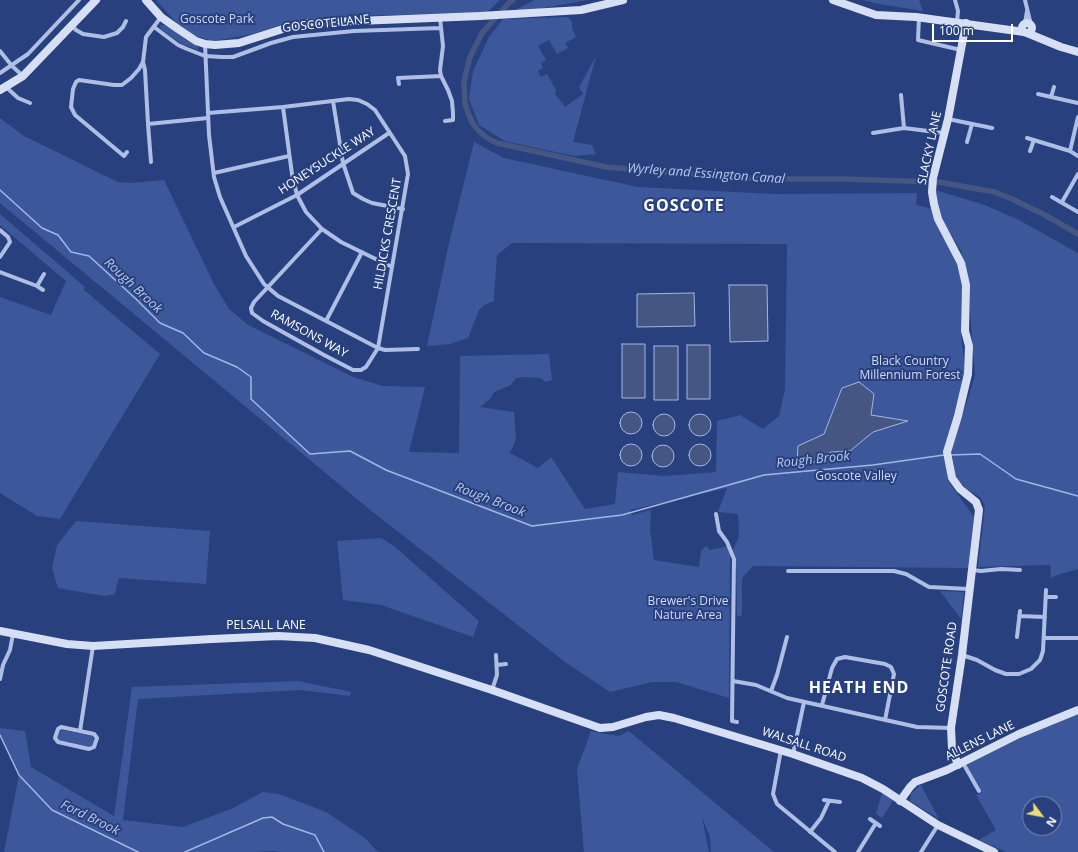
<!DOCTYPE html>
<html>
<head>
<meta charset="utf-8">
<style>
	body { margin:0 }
	#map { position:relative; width:1078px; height:852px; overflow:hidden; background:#28407d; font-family:"Open Sans",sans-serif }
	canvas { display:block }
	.north { position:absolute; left:1022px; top:796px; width:40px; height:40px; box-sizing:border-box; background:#28407d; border:1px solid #7e8cb1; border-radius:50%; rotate:122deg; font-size:11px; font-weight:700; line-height:16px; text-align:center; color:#fff }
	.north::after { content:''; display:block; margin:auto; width:14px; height:18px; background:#ecdc75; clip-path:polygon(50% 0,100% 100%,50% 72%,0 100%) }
	.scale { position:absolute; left:932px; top:24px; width:81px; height:18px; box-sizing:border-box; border:2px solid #fff; border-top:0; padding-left:5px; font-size:12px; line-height:14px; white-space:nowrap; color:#fff; -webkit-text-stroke:3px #28407d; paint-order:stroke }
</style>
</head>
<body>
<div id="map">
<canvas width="1078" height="852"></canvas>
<div class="north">N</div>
<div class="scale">100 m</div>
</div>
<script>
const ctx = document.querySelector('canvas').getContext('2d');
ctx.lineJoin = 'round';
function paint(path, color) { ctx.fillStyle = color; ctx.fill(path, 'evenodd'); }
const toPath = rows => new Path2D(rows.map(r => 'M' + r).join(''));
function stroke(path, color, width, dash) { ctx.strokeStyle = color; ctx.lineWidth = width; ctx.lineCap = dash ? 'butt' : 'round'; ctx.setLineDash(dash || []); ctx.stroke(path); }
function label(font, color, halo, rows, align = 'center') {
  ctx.font = font + ' "Open Sans",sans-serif'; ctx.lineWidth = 4; ctx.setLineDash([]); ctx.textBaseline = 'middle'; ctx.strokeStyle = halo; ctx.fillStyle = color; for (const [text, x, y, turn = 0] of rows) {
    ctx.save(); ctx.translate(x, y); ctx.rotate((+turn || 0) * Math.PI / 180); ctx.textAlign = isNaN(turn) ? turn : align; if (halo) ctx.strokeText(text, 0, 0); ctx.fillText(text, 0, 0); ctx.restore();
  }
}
paint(toPath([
	[156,0,500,0,486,13,350,16,296,20,252,34,214,41,195,36,182,29],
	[534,0,588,0,509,14],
	[862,0,919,0,923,11,879,4],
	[568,17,572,22,572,28,576,37,565,43,568,48,557,54,549,40,538,46,546,60,541,63,543,68,538,71,541,77,547,74,556,90,555,94,565,107,583,94,579,87,596,56,573,142,592,145,596,154,574,156,505,141,479,125,469,99,473,71,489,37,503,19],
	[160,25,166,25,186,40,198,46,198,50,180,43,161,29],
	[0,118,24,136,118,182,132,183,164,180,214,284,229,309,248,325,353,377,383,386,425,387,409,452,459,453,460,356,549,354,552,380,546,382,540,378,523,377,516,378,511,385,494,392,491,398,480,407,514,412,516,439,510,453,538,468,551,457,585,509,615,504,618,472,664,476,716,472,717,421,740,415,763,429,779,416,785,389,787,244,512,243,497,255,494,295,494,301,486,304,479,310,468,338,450,344,427,346,449,243,474,142,504,158,638,187,774,194,917,193,916,205,933,209,941,234,955,256,962,283,961,331,965,373,944,450,948,481,974,517,968,568,753,566,742,578,742,615,737,617,736,558,733,550,739,537,738,514,718,512,727,488,630,510,632,515,651,510,650,529,654,560,699,567,701,551,706,546,710,550,728,546,730,555,729,698,676,682,652,682,610,692,565,662,369,509,0,203],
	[935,190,985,205,1019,220,1078,253,1078,569,1057,575,1051,578,1050,565,978,567,985,506,980,497,966,489,955,476,952,449,975,376,968,284,961,251,940,217,936,200,937,196],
	[0,214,85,287,84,290,160,354,60,519,37,516,0,493,0,297,51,315,66,281,0,225],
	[76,521,210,531,206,584,119,578,115,594,104,596,58,588,52,568,57,545],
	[381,538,394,546,479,621,473,637,381,605,343,600,337,541],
	[940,591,964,592,961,619],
	[298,681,351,692,350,696,300,690,138,699,123,820,183,827,231,809,263,792,279,794,326,812,366,839,378,852,284,852,272,851,256,852,4,852,19,775,0,734,0,728,25,731,31,767,114,816,132,687],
	[1078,710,1078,852,1006,852,979,840,996,830,976,795,982,793,966,764],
	[1030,804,1054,804,1054,828,1030,828],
	[62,730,92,736,94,740,93,745,90,747,59,740,57,738,58,735,60,731],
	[591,731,599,733,619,736,629,731,774,852,711,852,710,837,702,817,709,852,584,852,577,769],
	[920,785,921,785,939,819,910,801,911,794],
	[882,793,893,801,882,818,876,814]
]), '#3c589b');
const water = toPath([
	[729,285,767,285,768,341,730,342,729,285],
	[694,293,695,326,637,327,637,294,694,293],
	[622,344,645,344,645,398,622,398,622,344],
	[687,345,710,345,710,399,687,399,687,345],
	[654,346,678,346,678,400,654,400,654,346],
	[859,382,874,394,871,415,908,421,873,432,850,451,831,452,811,464,797,464,798,446,824,434,842,388,859,382],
	'620 423a11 11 0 1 1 22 0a11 11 0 1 1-22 0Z',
	'689 425a11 11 0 1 1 22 0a11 11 0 1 1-22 0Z',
	'653 425a11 11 0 1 1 22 0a11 11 0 1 1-22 0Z',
	'689 455a11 11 0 1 1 22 0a11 11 0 1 1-22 0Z',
	'620 455a11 11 0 1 1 22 0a11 11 0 1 1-22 0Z',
	'652 456a11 11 0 1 1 22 0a11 11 0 1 1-22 0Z'
]);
paint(water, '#455683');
stroke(water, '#a3b7e5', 1);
stroke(toPath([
	[0,190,42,228,58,235,71,252,89,256,136,299,160,323,183,333,204,353,237,367,251,377,251,399,310,454,350,451,386,470,532,526,622,515,764,475,873,465,944,455],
	[950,455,980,454,1016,479,1078,496],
	[0,735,19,775,52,810,138,852],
	[185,852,263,818,272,817,283,824,315,835,324,852]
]), '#a3b7e5', 1.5);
stroke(toPath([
	[513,0,509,3,482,33,470,57,464,81,465,103,468,113,473,124,479,131,487,138,497,143,606,167,650,171,766,179,841,179,938,182,995,192,1012,199,1043,214,1078,234]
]), '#455683', 5.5);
stroke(toPath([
	[955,0,958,11,957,22],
	[1025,0,1031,25],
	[919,17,918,40,961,50],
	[440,18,443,46,440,70,441,76,448,90,452,101,453,113,453,120,445,121],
	[1025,23,1027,11],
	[72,26,76,30,83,34,104,37,117,33,123,27,126,21],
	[154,27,178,45,187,49,205,56,222,57,233,57,271,43,293,37,354,31,440,28],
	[205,44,209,135,214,177,220,197,246,256,264,284,278,296,378,348,385,350,418,349],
	[0,51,12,66,23,76],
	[143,62,145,70,148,124],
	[0,73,28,54,79,0],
	[399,84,398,78,441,76],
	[6,87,18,98,30,103],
	[1038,94,1078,103],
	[901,95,904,128],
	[1051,97,1054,87],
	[333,101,343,163,353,193,363,199,372,203,403,209],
	[283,107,292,174,297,195,306,212,322,229,341,242,392,267],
	[208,113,283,107,349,99,358,100,367,104,375,110,405,156,408,174,378,348,366,367,361,370,353,370,324,355,263,321,252,313,251,308,254,302,322,229],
	[1078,117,1070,151,1078,156],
	[948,119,992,128],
	[873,133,904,128,944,133],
	[1027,138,1070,151],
	[967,142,972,124],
	[1030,151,1034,140],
	[127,152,124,156,75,115,71,107,73,89,76,82,79,80,114,85,122,85,131,78,139,69,143,62,146,37,161,17],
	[151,162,148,124,208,118],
	[214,173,289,156],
	[1052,197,1078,212],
	[1062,202,1078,174],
	[234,227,297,195,389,133],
	[0,230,8,237,10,242,0,257],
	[0,272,37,286,43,290],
	[37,286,44,274],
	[326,321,362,252],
	[716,514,719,531,727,542,734,559,732,721,737,722],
	[972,570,981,571,1001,569,1020,570],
	[788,571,894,571,906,574,929,587,969,589],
	[1046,597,1056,597],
	[1019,616,1045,617],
	[1017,637,1020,611],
	[1045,638,1078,638],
	[962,655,977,660,995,670,1006,674,1019,674,1031,669,1040,660,1043,651,1046,590],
	[497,665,506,664],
	[0,679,3,665,10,650,13,634],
	[733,681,756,685,787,698,917,727,951,728],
	[492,690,497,675,496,655],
	[771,691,777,675,787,637],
	[822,705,832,668,837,659,845,657,885,664,891,667,894,674,885,720],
	[61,727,94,734,97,738,94,747,89,749,58,742,55,738,58,729,61,727],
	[80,731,93,646],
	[781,750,773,794,777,804,835,852],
	[793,754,804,702],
	[963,763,979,791],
	[824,800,840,802],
	[870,819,880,826],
	[810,832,821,818,829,801],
	[858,852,876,823],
	[921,852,938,825]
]), '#aebee5', 4);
stroke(toPath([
	[146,0,161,17,178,29,196,41,205,44,215,45,239,43,289,27,309,23,480,16,581,10,623,0],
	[833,0,876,15,916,17,1024,32],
	'1022 28a5 5 0 1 1 10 0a5 5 0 1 1-10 0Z',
	[1027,33,1061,47,1078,52],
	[0,90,23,76,96,0],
	[0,631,67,644,93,646,212,639,278,636,315,638,369,650,492,690,600,728,613,727,646,717,659,715,674,718,793,754,862,778,883,789,938,825,994,852],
	[958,765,952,748,951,728,962,655,979,510,976,502,960,489,952,478,947,452,958,416,968,374,969,346,965,331,966,285,961,263,938,219,934,204,932,192,933,178,948,119,966,23],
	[900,801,910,787,915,782,947,770,1019,734,1078,710]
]), '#d7dff5', 8);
label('12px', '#d1dbf4', '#28407d', [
	["Goscote Park",217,20],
	["Black Country",910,362],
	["Millennium Forest",910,376],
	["Goscote Valley",856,477],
	["Brewer's Drive",688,602],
	["Nature Area",688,616]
]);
label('12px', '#fff', '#28407d', [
	["GOSCOTE LANE",326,24,-6],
	["SLACKY LANE",930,148,-78],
	["HONEYSUCKLE WAY",327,161,-33],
	["HILDICKS CRESCENT",388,234,-80],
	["RAMSONS WAY",309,334,29],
	["PELSALL LANE",266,626],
	["GOSCOTE ROAD",947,667,-82],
	["ALLENS LANE",980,741,-26],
	["WALSALL ROAD",804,745,18]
]);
label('italic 13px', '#b9c9ec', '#28407d', [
	["Wyrley and Essington Canal",706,174,4],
	["Rough Brook",133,286,43],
	["Rough Brook",813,460,-6],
	["Rough Brook",490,500,21],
	["Ford Brook",90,818,26]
]);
ctx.letterSpacing = '1px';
label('bold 16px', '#fff', '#28407d', [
	["GOSCOTE",684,206],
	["HEATH END",859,688]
]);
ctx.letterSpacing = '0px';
</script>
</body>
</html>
